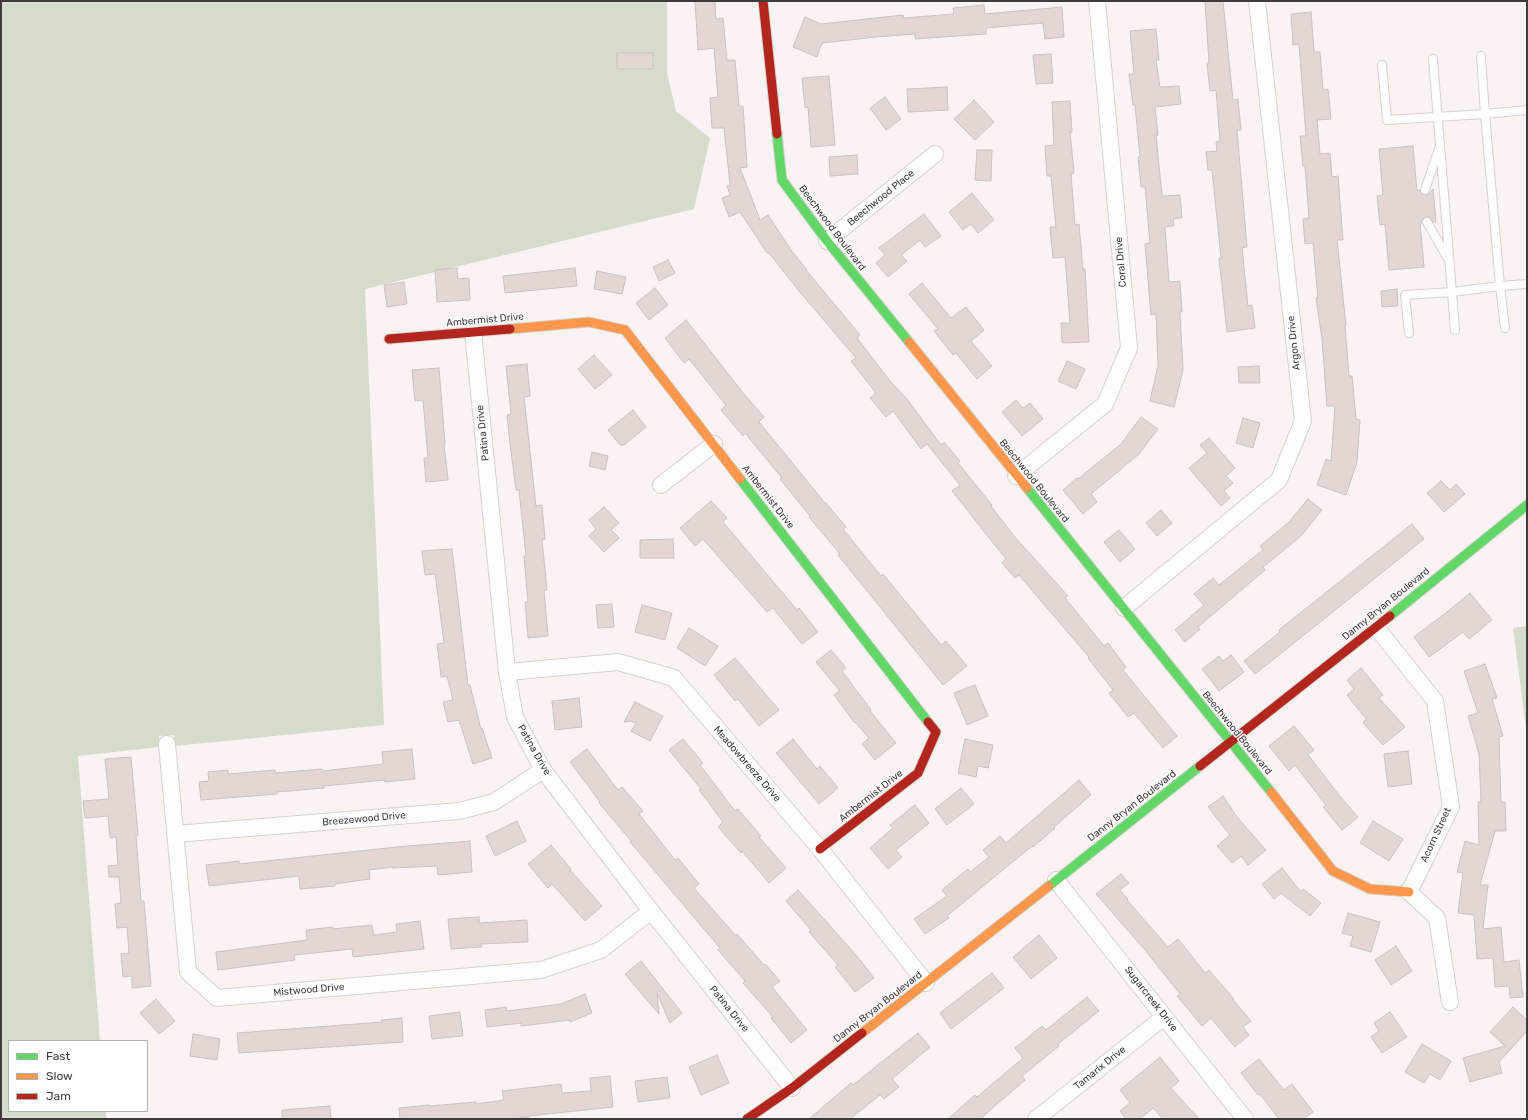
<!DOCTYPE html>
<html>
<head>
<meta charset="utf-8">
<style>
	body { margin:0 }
	#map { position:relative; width:1528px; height:1120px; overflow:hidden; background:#faf3f2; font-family:Rubik,sans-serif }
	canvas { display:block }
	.frame { position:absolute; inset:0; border:2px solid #3f3b39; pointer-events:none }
	.legend { position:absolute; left:8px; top:1040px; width:140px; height:72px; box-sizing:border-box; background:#fff; border:1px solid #b2b1b0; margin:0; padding:5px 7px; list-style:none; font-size:12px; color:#3f3b39 }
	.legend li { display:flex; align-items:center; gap:8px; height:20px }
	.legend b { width:20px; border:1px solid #b2b1b0 }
</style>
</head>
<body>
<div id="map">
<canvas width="1528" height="1120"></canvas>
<div class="frame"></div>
<ul class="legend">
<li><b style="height:5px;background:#63d668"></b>Fast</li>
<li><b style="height:5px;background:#ff974d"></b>Slow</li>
<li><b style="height:5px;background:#b3261e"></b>Jam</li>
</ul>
</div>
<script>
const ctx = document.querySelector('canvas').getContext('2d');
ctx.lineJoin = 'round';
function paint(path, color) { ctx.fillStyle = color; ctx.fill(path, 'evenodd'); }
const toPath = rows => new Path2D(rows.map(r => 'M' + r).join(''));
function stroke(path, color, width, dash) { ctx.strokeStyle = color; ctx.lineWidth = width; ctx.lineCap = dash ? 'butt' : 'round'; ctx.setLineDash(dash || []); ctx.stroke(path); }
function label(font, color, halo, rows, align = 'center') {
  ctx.font = font + ' Rubik,sans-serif'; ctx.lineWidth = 3; ctx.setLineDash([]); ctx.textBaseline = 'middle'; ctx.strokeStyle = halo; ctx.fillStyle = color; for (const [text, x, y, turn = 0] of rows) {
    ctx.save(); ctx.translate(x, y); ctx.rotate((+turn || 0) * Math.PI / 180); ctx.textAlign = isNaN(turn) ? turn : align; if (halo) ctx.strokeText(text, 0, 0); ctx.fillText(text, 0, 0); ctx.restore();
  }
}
paint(toPath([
	[1,1,667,1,667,73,676,111,710,138,694,209,365,289,384,725,175,746,174,735,159,736,160,747,78,756,100,1041,9,1041,9,1111,106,1111,106,1119,1,1119],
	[1527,626,1527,736,1513,628]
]), '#d5dbcd');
const building = toPath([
	[695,1,715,1,716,19,723,18,727,60,735,60,739,106,743,106,747,167,740,168,760,220,768,215,791,250,807,270,806,270,860,335,857,338,890,381,907,399,941,445,944,442,960,461,958,463,992,505,991,506,1014,536,1068,596,1065,598,1104,646,1108,643,1126,667,1123,670,1177,736,1163,748,1134,713,1128,717,1109,693,1113,690,1088,658,1089,657,1019,575,1015,578,1002,563,1006,559,952,491,960,485,927,444,921,449,893,411,886,417,870,398,876,393,851,361,856,358,799,291,769,253,767,253,740,212,729,217,722,198,730,195,727,186,730,185,724,128,712,128,710,98,718,97,714,48,698,50,695,1],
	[1205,1,1223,1,1233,100,1238,99,1241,130,1237,130,1247,247,1242,248,1248,306,1252,305,1255,328,1227,332,1219,258,1221,258,1212,170,1208,170,1206,152,1217,151,1216,142,1220,141,1216,90,1210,91,1207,64,1209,63,1205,1],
	[984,5,985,14,1062,7,1064,37,1045,39,1043,23,986,28,986,34,915,39,915,34,876,37,822,43,817,57,793,47,805,17,821,24,903,15,904,18,954,14,953,8,984,5],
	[1311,12,1314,52,1320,52,1323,90,1328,89,1331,119,1317,120,1320,154,1330,153,1332,177,1338,176,1343,240,1337,240,1346,325,1345,325,1349,376,1352,376,1356,419,1360,420,1357,462,1346,495,1317,485,1326,459,1331,461,1335,406,1327,406,1322,339,1316,298,1318,298,1313,243,1305,244,1303,219,1309,218,1305,166,1303,166,1300,136,1306,136,1299,44,1293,45,1291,14,1311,12],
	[1156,29,1159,60,1156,60,1160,87,1179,86,1181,104,1155,107,1158,135,1156,135,1162,196,1180,195,1182,218,1173,219,1174,226,1165,227,1169,282,1180,281,1182,312,1180,312,1183,370,1174,407,1150,401,1158,365,1156,314,1151,315,1145,244,1150,243,1145,187,1141,187,1138,157,1140,157,1135,105,1133,105,1129,74,1134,74,1130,31,1156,29],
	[617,53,653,53,653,69,617,69,617,53],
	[1051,54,1053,83,1036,84,1033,55,1051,54],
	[829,76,835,145,811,147,808,107,805,108,802,78,829,76],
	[947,87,948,110,908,112,907,89,947,87],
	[885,97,901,119,886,130,870,108,885,97],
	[974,100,994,122,975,140,954,119,974,100],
	[1070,101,1072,132,1070,132,1074,173,1071,174,1075,225,1079,224,1083,269,1085,269,1089,342,1062,343,1061,323,1070,323,1065,257,1053,258,1050,227,1056,227,1051,176,1047,176,1045,146,1054,145,1052,102,1070,101],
	[1413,146,1417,191,1420,190,1421,194,1426,195,1429,194,1433,189,1436,222,1433,222,1430,217,1427,217,1422,219,1422,223,1420,223,1424,267,1389,270,1385,224,1380,225,1377,196,1383,195,1379,149,1413,146],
	[977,150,992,150,991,181,975,180,977,150],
	[857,155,858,174,830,176,829,157,857,155],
	[972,193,994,220,978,233,971,224,963,230,949,212,972,193],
	[924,214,941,236,925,247,920,240,901,255,907,261,888,277,876,263,885,255,879,248,924,214],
	[668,260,675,273,659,281,653,267,668,260],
	[457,268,458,279,469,278,470,300,437,302,435,270,457,268],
	[575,268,577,286,505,293,503,276,575,268],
	[597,271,626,277,622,294,594,289,597,271],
	[404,282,407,304,387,307,384,285,404,282],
	[922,283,951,318,966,307,984,330,971,341,992,366,977,379,956,353,953,355,934,331,938,329,909,294,922,283],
	[655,288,668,305,649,320,636,303,655,288],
	[1397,289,1398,306,1382,307,1381,291,1397,289],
	[686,320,744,394,764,417,759,422,825,503,826,503,846,527,843,529,881,576,883,574,941,645,946,641,967,666,943,685,838,555,840,554,809,517,810,516,780,479,782,478,745,433,743,436,721,410,726,405,689,359,684,363,665,338,686,320],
	[594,355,612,375,595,389,578,369,594,355],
	[1067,361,1085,369,1076,389,1058,381,1067,361],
	[527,364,530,396,524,397,536,506,542,505,545,539,542,540,547,590,544,591,548,636,528,638,525,602,528,602,524,556,526,556,519,490,516,490,510,444,507,415,511,414,506,366,527,364],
	[1259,366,1260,383,1239,383,1238,367,1259,366],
	[439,368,445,444,444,444,448,480,426,482,424,458,428,458,423,400,415,401,412,370,439,368],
	[1016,400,1023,408,1030,403,1043,419,1022,436,1002,412,1016,400],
	[633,410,646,427,624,445,620,445,608,430,633,410],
	[1141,417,1158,429,1139,454,1091,494,1097,502,1083,514,1063,490,1077,478,1078,479,1121,444,1141,417],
	[1243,418,1260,423,1253,448,1236,443,1243,418],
	[1209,438,1235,468,1226,476,1233,483,1224,491,1230,498,1221,506,1189,468,1207,453,1200,445,1209,438],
	[592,452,608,456,605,470,589,466,592,452],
	[1441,481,1450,490,1456,484,1465,494,1444,512,1427,493,1441,481],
	[1308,499,1322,510,1301,536,1263,567,1265,570,1198,627,1200,629,1185,642,1175,630,1204,605,1194,594,1213,578,1219,585,1263,550,1260,546,1289,522,1308,499],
	[711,501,727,518,723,522,797,610,799,608,818,632,802,644,773,608,767,612,703,539,695,546,680,528,711,501],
	[604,507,619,523,611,530,619,538,604,552,589,536,596,529,589,520,604,507],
	[1161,510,1172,523,1157,536,1146,523,1161,510],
	[1412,524,1424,539,1255,674,1244,661,1280,632,1279,630,1412,524],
	[1119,530,1135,549,1120,562,1104,542,1119,530],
	[673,539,674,558,640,558,640,540,673,539],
	[452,549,468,685,470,685,481,729,482,728,492,758,473,764,459,720,448,722,443,702,453,700,447,676,441,677,437,644,444,643,435,574,425,575,422,551,452,549],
	[1470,593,1492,620,1469,639,1463,632,1429,657,1414,637,1447,612,1470,593],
	[612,604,614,627,598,628,596,605,612,604],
	[642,605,672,613,665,640,635,632,642,605],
	[689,628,718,646,705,666,677,648,689,628],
	[831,650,846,668,842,671,871,710,870,711,896,743,875,760,862,744,869,738,855,722,854,722,834,695,840,691,816,662,831,650],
	[1231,655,1244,672,1219,691,1202,669,1219,656,1223,661,1231,655],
	[735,658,779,710,759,726,738,699,735,701,714,675,735,658],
	[1485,664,1497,698,1492,699,1503,736,1499,737,1501,802,1505,802,1506,831,1495,831,1480,885,1488,885,1483,929,1501,927,1504,962,1519,960,1523,997,1510,998,1509,986,1495,987,1493,958,1477,959,1474,915,1458,913,1463,873,1457,872,1465,841,1479,845,1478,802,1481,802,1479,754,1468,716,1478,713,1464,671,1485,664],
	[1361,668,1383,695,1379,698,1405,727,1383,745,1363,723,1366,719,1347,695,1354,689,1347,680,1361,668],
	[975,685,988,716,967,725,954,693,975,685],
	[579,698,582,727,555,730,552,701,579,698],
	[635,702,663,716,650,741,631,731,636,723,631,721,624,722,635,702],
	[1294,726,1314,750,1308,755,1339,795,1358,817,1342,830,1323,807,1326,805,1295,765,1289,771,1269,746,1294,726],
	[683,739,703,763,700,765,735,811,738,809,761,836,759,837,786,868,769,883,742,851,741,853,718,827,723,822,699,790,701,789,669,750,683,739],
	[793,739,817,769,820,766,838,788,819,804,776,753,793,739],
	[965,739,993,745,988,768,978,766,976,777,958,773,965,739],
	[412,749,415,779,385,782,385,780,324,786,324,788,277,792,277,794,201,800,199,782,209,781,208,772,228,770,228,774,275,770,275,773,322,769,323,771,383,764,382,752,412,749],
	[587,749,618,790,622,787,643,811,639,814,675,860,678,858,699,884,694,888,735,935,737,934,764,965,765,964,780,981,772,987,807,1030,791,1043,771,1018,773,1017,743,983,745,981,718,950,720,948,630,842,631,841,599,803,600,802,570,762,587,749],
	[1408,751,1412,784,1388,787,1384,754,1408,751],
	[131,757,138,835,136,836,141,901,144,901,151,986,132,988,132,976,123,977,121,954,129,953,127,927,117,928,115,904,121,903,119,877,109,877,108,866,118,865,116,837,110,838,108,816,85,818,83,801,109,799,105,759,131,757],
	[1079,780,1091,795,1054,827,1055,828,1033,847,1032,846,947,916,949,918,925,934,914,919,947,896,942,890,968,869,970,872,989,857,983,850,1000,836,1006,843,1079,780],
	[961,788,974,804,947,825,935,809,961,788],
	[1223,796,1237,817,1266,850,1248,865,1241,856,1232,863,1217,846,1230,835,1208,807,1223,796],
	[915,805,929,823,896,850,902,857,888,869,870,848,893,828,890,825,915,805],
	[517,821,526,841,495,856,486,836,517,821],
	[1373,821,1403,839,1389,861,1360,843,1373,821],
	[470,841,472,872,438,875,437,866,392,868,392,867,369,870,370,879,335,884,335,886,300,889,299,876,209,886,206,865,239,861,239,864,396,847,470,841],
	[551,845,571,869,570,870,602,906,585,921,552,884,548,888,528,864,551,845],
	[1282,868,1301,892,1303,889,1321,903,1310,916,1281,893,1274,899,1262,884,1282,868],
	[1121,874,1129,883,1120,890,1128,899,1127,900,1168,947,1178,939,1205,973,1209,970,1234,999,1233,1000,1251,1021,1243,1027,1249,1035,1235,1047,1211,1018,1202,1026,1177,996,1180,994,1145,950,1096,894,1121,874],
	[798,890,857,956,874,978,855,992,835,967,838,965,809,932,811,930,786,901,798,890],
	[1348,913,1380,922,1371,952,1350,946,1353,936,1342,933,1348,913],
	[479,917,479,923,527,920,528,942,481,944,482,947,451,949,448,919,479,917],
	[420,921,424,949,353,957,352,949,294,955,295,960,218,970,216,952,307,940,306,930,333,927,333,929,372,925,374,935,397,932,396,924,420,921],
	[1039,935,1057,958,1031,979,1013,957,1039,935],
	[1396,946,1412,971,1391,985,1375,960,1396,946],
	[641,961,682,1013,670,1023,657,993,659,1014,625,974,641,961],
	[992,973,1004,988,951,1029,940,1013,992,973],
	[585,994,592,1013,570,1022,570,1020,521,1026,521,1023,487,1027,485,1010,506,1007,507,1011,561,1004,585,994],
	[1087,997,1099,1011,1058,1044,1059,1046,1022,1076,1025,1080,989,1111,981,1119,948,1119,975,1095,977,1097,1023,1058,1015,1048,1042,1026,1046,1030,1087,997],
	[156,999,175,1021,159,1034,140,1013,156,999],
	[1513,1007,1527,1020,1527,1031,1499,1062,1502,1073,1470,1082,1463,1058,1505,1046,1490,1032,1513,1007],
	[460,1012,463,1036,432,1039,429,1016,460,1012],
	[1390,1012,1407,1037,1382,1053,1371,1037,1379,1031,1374,1023,1390,1012],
	[402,1018,403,1042,239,1053,237,1033,382,1022,381,1020,402,1018],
	[918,1033,930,1047,892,1079,899,1087,884,1099,880,1095,850,1119,809,1119,851,1083,853,1085,918,1033],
	[193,1034,220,1039,217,1060,190,1056,193,1034],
	[1422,1044,1451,1061,1440,1080,1430,1074,1424,1083,1405,1072,1422,1044],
	[717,1055,729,1083,701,1095,689,1067,717,1055],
	[1160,1057,1179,1081,1171,1088,1199,1119,1163,1119,1153,1108,1140,1119,1126,1119,1120,1111,1130,1103,1120,1090,1160,1057],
	[1259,1059,1284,1090,1292,1084,1313,1112,1303,1119,1279,1119,1260,1094,1258,1095,1241,1073,1259,1059],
	[610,1076,613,1107,529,1116,529,1117,512,1119,400,1119,399,1108,429,1105,429,1106,476,1102,476,1104,504,1100,502,1091,561,1084,562,1093,591,1091,590,1078,610,1076],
	[667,1077,670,1098,638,1102,635,1081,667,1077],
	[330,1106,331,1119,282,1119,282,1110,330,1106]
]);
paint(building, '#e3d7d3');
stroke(building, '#c8c3c2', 1);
const lane = toPath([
	[1433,59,1455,330],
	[1382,65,1387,120,1485,114,1481,56],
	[1527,110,1485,114,1500,286,1527,284],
	[1425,190,1439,149],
	[1427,222,1447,257],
	[1409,333,1405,295,1452,292,1500,286,1505,328]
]);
const street = toPath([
	[827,241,935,154],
	[473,332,507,672,515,717,543,770,651,911,792,1088],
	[1016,476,1105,404,1129,348,1097,1],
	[661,485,714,444],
	[1124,608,1279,480,1303,421,1257,1],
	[1376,627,1435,701,1451,807,1409,892,1437,918,1450,1002],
	[507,672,618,662,674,678,820,849,926,983],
	[167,744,188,972,217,998,541,970,601,950,651,911],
	[175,834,459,811,494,802,543,770],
	[1056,880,1245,1119],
	[1036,1119,1164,1017]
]);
const fast = toPath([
	[777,134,782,180,827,241,909,342],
	[740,479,928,722],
	[1027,488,1271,792],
	[1390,616,1527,505],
	[1049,886,1200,766]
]);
const slow = toPath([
	[510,329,589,322,625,330,740,479],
	[909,342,1027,488],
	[1271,792,1333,871,1370,889,1409,892],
	[862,1033,1049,886]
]);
const jam = toPath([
	[763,1,777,134],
	[389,339,510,329],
	[1200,766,1390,616],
	[820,849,918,773,936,732,928,722],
	[747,1119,792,1088,862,1033]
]);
stroke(lane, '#d6d1d0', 10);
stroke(street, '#d6d1d0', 18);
stroke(fast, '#d6d1d0', 11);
stroke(slow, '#d6d1d0', 11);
stroke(jam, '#d6d1d0', 11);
stroke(lane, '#fefdfd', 8);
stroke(street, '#fefdfd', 16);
stroke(fast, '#63d668', 9);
stroke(slow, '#ff974d', 9);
stroke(jam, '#b3261e', 9);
label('10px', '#3f3b39', '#fff', [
	["Beechwood Place",881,198,-39],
	["Beechwood Boulevard",832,228,53],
	["Coral Drive",1121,262,-95],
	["Ambermist Drive",485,320,-5],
	["Argon Drive",1294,343,-96],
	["Patina Drive",483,433,-96],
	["Beechwood Boulevard",1034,481,51],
	["Ambermist Drive",768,497,52],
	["Danny Bryan Boulevard",1386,604,-39],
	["Beechwood Boulevard",1237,733,51],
	["Patina Drive",534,750,60],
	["Meadowbreeze Drive",747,764,49],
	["Ambermist Drive",871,796,-38],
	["Danny Bryan Boulevard",1132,806,-38],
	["Breezewood Drive",364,819,-5],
	["Acorn Street",1436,835,-65],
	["Mistwood Drive",309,990,-5],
	["Sugarcreek Drive",1151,999,52],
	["Danny Bryan Boulevard",878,1007,-38],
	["Patina Drive",729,1009,51],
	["Tamarix Drive",1100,1068,-39]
]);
</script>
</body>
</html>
